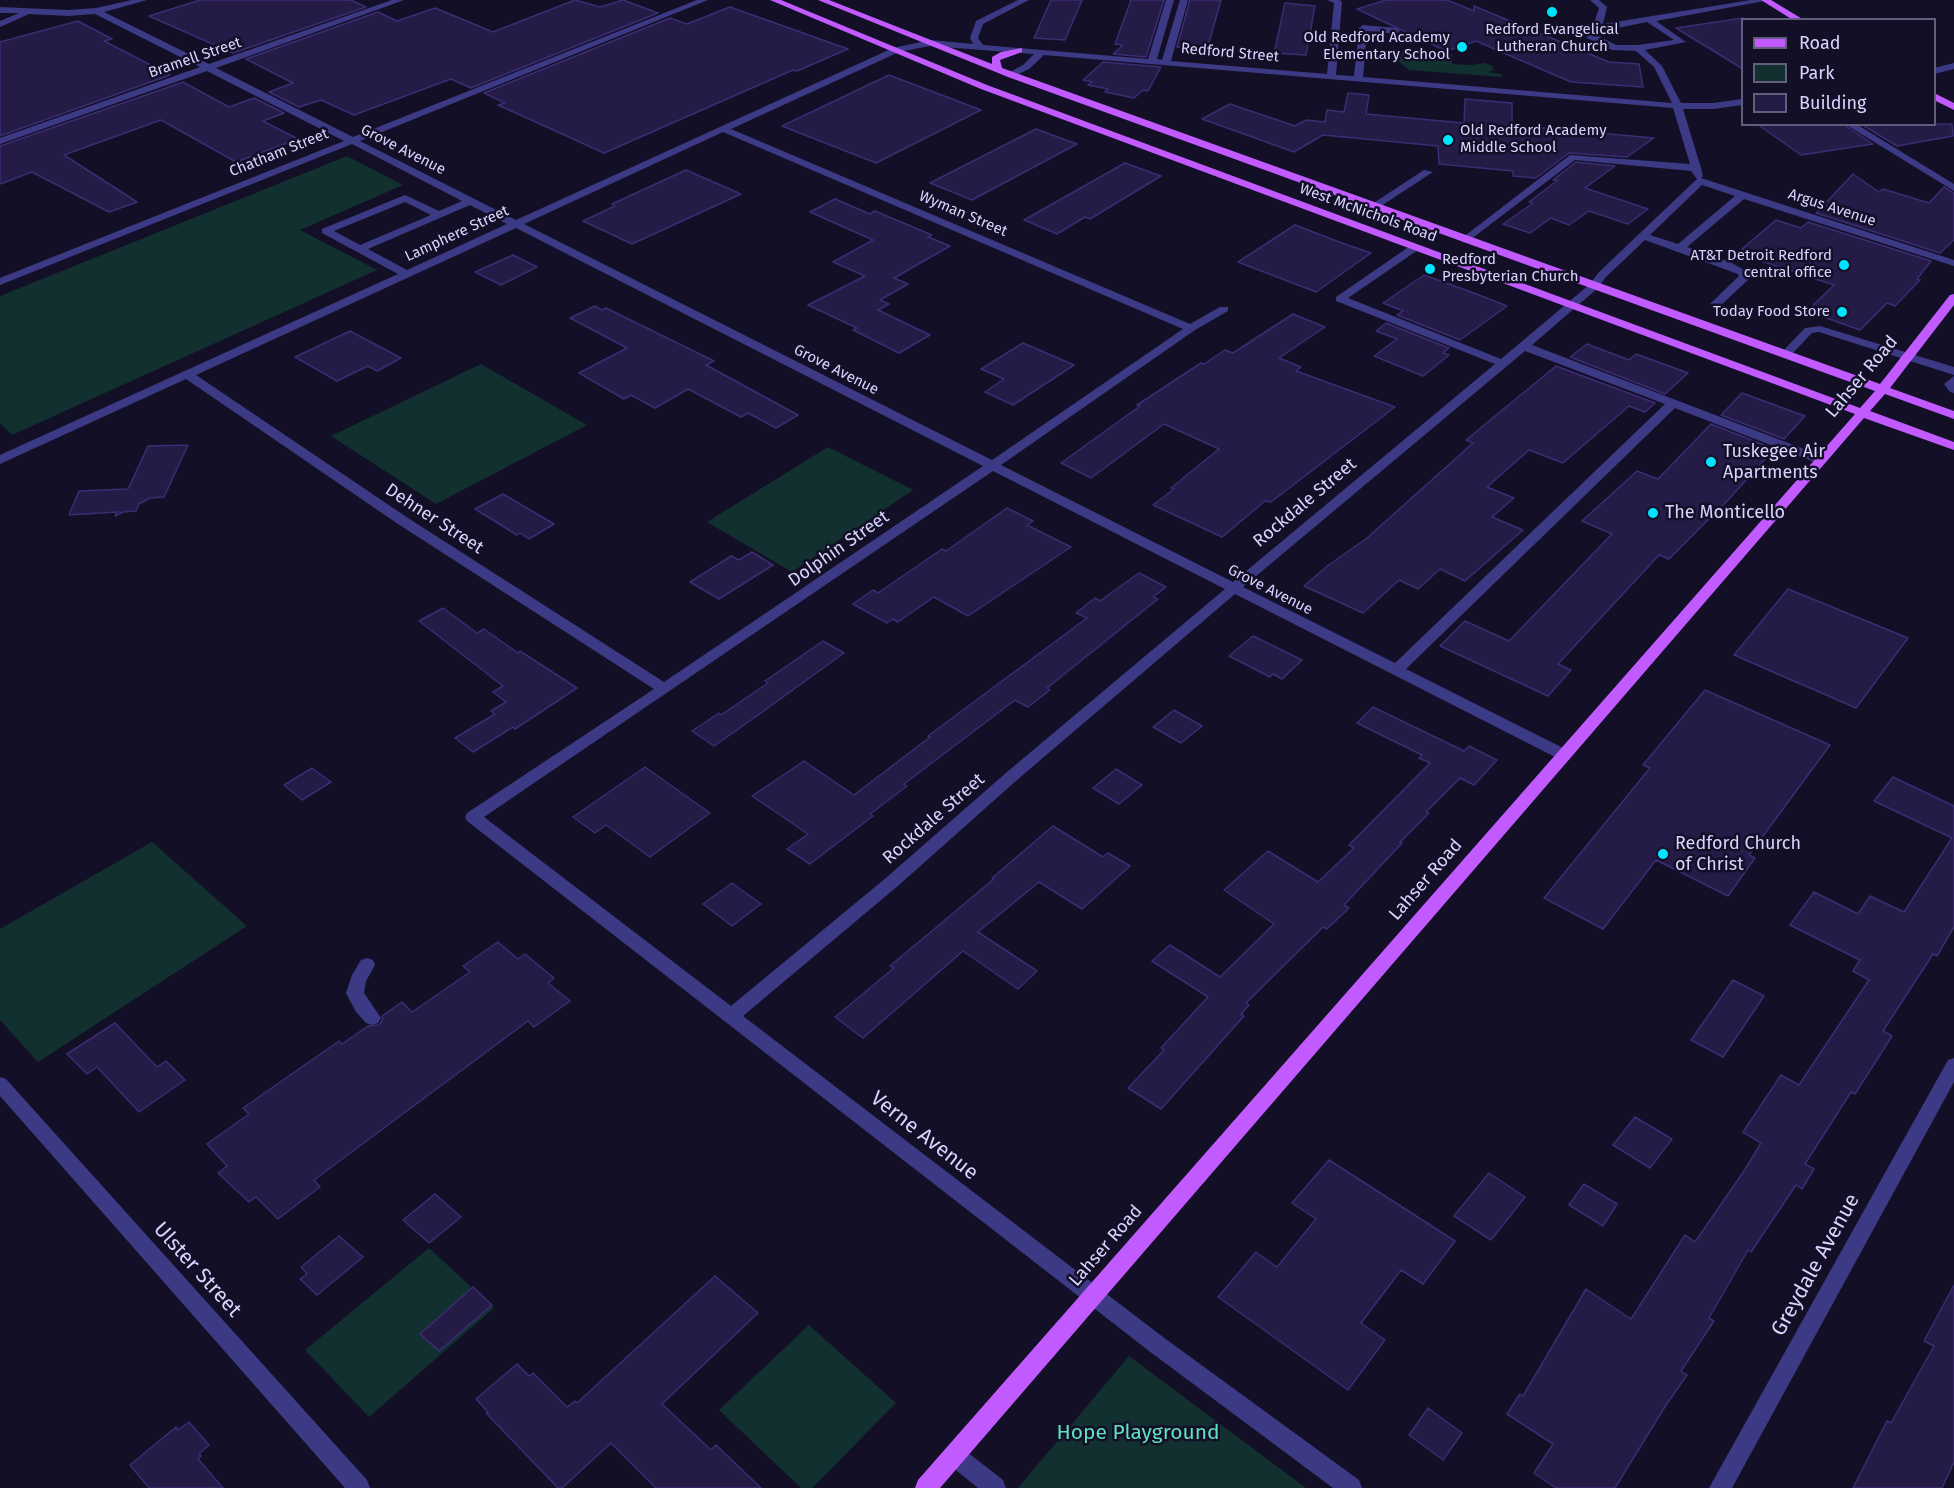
<!DOCTYPE html>
<html>
<head>
<meta charset="utf-8">
<style>
	body { margin:0 }
	#map { position:relative; width:1954px; height:1488px; overflow:hidden; background:#130f26; font-family:"Fira Sans",sans-serif }
	canvas { display:block }
	.legend { position:absolute; left:1741px; top:18px; width:195px; height:108px; box-sizing:border-box; background:#130f26; border:2px solid #625e7d; margin:0; padding:8px 10px; list-style:none; font-size:18px; color:#d9d4ff }
	.legend li { display:flex; align-items:center; gap:12px; height:30px }
	.legend b { width:30px; border:2px solid #625e7d }
</style>
</head>
<body>
<div id="map">
<canvas width="1954" height="1488"></canvas>
<ul class="legend">
<li><b style="height:8px;background:#c25bff"></b>Road</li>
<li><b style="height:16px;background:#12302f"></b>Park</li>
<li><b style="height:16px;background:#241b47"></b>Building</li>
</ul>
</div>
<script>
const ctx = document.querySelector('canvas').getContext('2d');
ctx.lineJoin = 'round';
function paint(path, color) { ctx.fillStyle = color; ctx.fill(path, 'evenodd'); }
const toPath = rows => new Path2D(rows.map(r => 'M' + r).join(''));
function stroke(path, color, width, dash) { ctx.strokeStyle = color; ctx.lineWidth = width; ctx.lineCap = dash ? 'butt' : 'round'; ctx.setLineDash(dash || []); ctx.stroke(path); }
function label(font, color, halo, rows, align = 'center') {
  ctx.font = font + ' "Fira Sans",sans-serif'; ctx.lineWidth = 5; ctx.setLineDash([]); ctx.textBaseline = 'middle'; ctx.strokeStyle = halo; ctx.fillStyle = color; for (const [text, x, y, turn = 0] of rows) {
    ctx.save(); ctx.translate(x, y); ctx.rotate((+turn || 0) * Math.PI / 180); ctx.textAlign = isNaN(turn) ? turn : align; if (halo) ctx.strokeText(text, 0, 0); ctx.fillText(text, 0, 0); ctx.restore();
  }
}
paint(toPath([
	[1402,50,1452,54,1452,64,1471,65,1485,63,1492,66,1494,70,1488,72,1501,74,1502,77,1409,70,1399,62],
	[347,156,403,185,300,230,377,270,12,435,0,423,0,296],
	[481,364,587,425,436,504,331,436],
	[828,447,913,490,792,572,707,522],
	[152,842,247,926,38,1062,0,1020,0,929],
	[429,1248,494,1308,369,1417,305,1350],
	[809,1325,896,1403,812,1488,801,1488,719,1410],
	[1129,1356,1306,1488,1018,1488]
]), '#12302f');
const building = toPath([
	[200,0,351,0,366,7,233,53,149,16,200,0],
	[575,0,600,7,623,0,658,13,471,88,451,79,354,115,321,100,299,107,269,92,293,83,246,59,378,12,397,21,435,8,493,32,575,0],
	[1051,0,1082,0,1065,40,1034,38,1051,0],
	[1131,0,1164,0,1146,57,1113,54,1123,45,1115,44,1131,0],
	[1190,0,1221,0,1207,50,1177,47,1190,0],
	[1386,0,1447,0,1474,11,1474,6,1609,62,1639,64,1643,87,1571,82,1476,41,1446,51,1357,9,1386,0],
	[1285,3,1315,6,1306,55,1274,53,1285,3],
	[730,7,848,49,797,71,793,70,604,153,498,105,505,103,484,93,670,18,687,24,730,7],
	[1743,18,1743,69,1676,28,1743,18],
	[78,21,112,39,104,41,170,75,0,136,0,42,78,21],
	[1103,62,1161,67,1148,91,1143,90,1134,98,1105,92,1108,89,1088,85,1092,82,1083,80,1103,62],
	[889,75,981,110,876,163,782,126,889,75],
	[183,82,229,107,254,98,284,113,263,121,298,139,236,162,161,120,64,155,137,202,109,212,32,172,0,184,0,146,183,82],
	[1348,93,1369,95,1366,114,1464,123,1465,99,1512,103,1512,125,1654,138,1627,157,1569,153,1536,178,1513,176,1513,171,1439,164,1438,146,1323,135,1294,152,1202,119,1230,104,1295,126,1306,120,1325,122,1327,110,1344,112,1348,93],
	[1757,124,1843,124,1873,144,1801,155,1757,124],
	[1861,124,1952,124,1953,136,1897,146,1861,124],
	[1036,129,1077,144,972,200,930,183,1036,129],
	[1576,162,1615,166,1585,188,1648,209,1628,224,1589,211,1569,225,1551,218,1530,233,1503,224,1533,203,1529,202,1558,180,1553,180,1576,162],
	[1125,163,1161,176,1090,219,1085,217,1057,234,1024,220,1125,163],
	[686,170,741,194,632,244,583,221,615,206,612,204,686,170],
	[1853,174,1879,192,1883,189,1929,203,1944,187,1954,193,1954,240,1940,253,1816,213,1853,174],
	[835,199,870,214,875,211,932,235,928,237,950,246,894,278,908,284,880,300,889,304,878,310,930,335,899,353,853,330,857,328,808,305,865,276,833,262,873,240,810,212,835,199],
	[1776,220,1801,228,1808,222,1931,261,1917,279,1920,280,1895,306,1887,303,1860,330,1807,311,1834,285,1761,261,1766,257,1742,249,1776,220],
	[1295,225,1342,243,1371,253,1316,292,1238,262,1295,225],
	[513,255,537,267,501,285,475,272,513,255],
	[1424,275,1474,293,1507,306,1460,340,1397,315,1403,311,1383,303,1424,275],
	[595,306,602,310,606,308,714,361,706,365,798,415,776,428,748,413,741,417,688,389,655,408,631,395,624,399,579,373,627,348,570,318,595,306],
	[1293,314,1325,327,1279,358,1301,367,1296,371,1395,407,1271,502,1265,501,1222,537,1153,505,1174,489,1171,488,1219,449,1164,424,1091,478,1061,463,1140,406,1137,405,1201,363,1204,364,1225,350,1233,353,1293,314],
	[1386,323,1449,348,1443,353,1449,355,1423,376,1374,356,1397,339,1376,331,1386,323],
	[350,331,401,358,377,371,368,366,337,381,295,357,350,331],
	[1023,343,1074,365,1013,405,985,392,1004,379,981,369,1023,343],
	[1587,344,1629,360,1636,354,1688,373,1665,394,1570,357,1587,344],
	[1556,366,1655,403,1645,412,1629,406,1563,463,1529,450,1487,487,1514,498,1492,517,1523,530,1465,581,1440,569,1418,589,1399,580,1363,613,1304,586,1326,567,1367,538,1473,443,1466,440,1556,366],
	[1742,393,1805,416,1784,439,1721,415,1742,393],
	[1711,424,1774,449,1729,499,1669,559,1659,555,1558,664,1571,670,1548,696,1440,646,1465,621,1509,641,1612,534,1582,521,1637,471,1658,479,1711,424],
	[188,445,164,497,150,498,139,504,136,511,123,512,115,516,117,512,69,515,79,491,128,489,148,446,188,445],
	[503,494,554,524,529,539,520,533,517,535,475,509,503,494],
	[1007,508,1033,521,1027,525,1071,547,968,616,934,597,898,622,893,619,887,623,853,604,873,590,878,593,942,549,946,551,1007,508],
	[752,552,773,565,719,599,690,582,731,556,739,560,752,552],
	[1139,573,1166,587,1153,597,1158,599,1047,688,1050,690,1028,707,1015,700,904,784,907,786,870,814,873,816,810,864,787,849,808,834,752,796,804,761,854,795,930,737,928,736,1087,618,1076,613,1095,598,1100,601,1139,573],
	[1788,589,1908,638,1856,708,1734,655,1788,589],
	[443,608,477,633,484,629,518,653,520,651,577,688,515,729,513,727,473,752,455,738,495,714,491,711,506,702,493,692,503,686,419,621,443,608],
	[1253,636,1302,660,1282,679,1273,674,1270,677,1229,656,1253,636],
	[823,641,844,653,747,723,714,746,692,731,719,713,721,715,768,683,765,681,823,641],
	[1705,690,1830,745,1749,855,1755,858,1728,896,1656,860,1603,929,1544,898,1650,768,1643,765,1705,690],
	[1373,707,1464,751,1469,746,1497,760,1474,785,1460,778,1426,812,1429,813,1400,842,1402,843,1344,905,1349,908,1327,929,1323,927,1246,1003,1249,1005,1241,1014,1244,1016,1161,1109,1128,1088,1164,1050,1161,1048,1208,997,1152,961,1170,945,1220,977,1274,924,1224,890,1268,851,1318,882,1354,848,1349,845,1430,763,1419,758,1422,755,1357,723,1373,707],
	[1174,710,1202,726,1181,743,1153,727,1174,710],
	[645,767,710,813,650,857,606,825,595,833,573,817,645,767],
	[312,768,331,782,302,800,284,785,312,768],
	[1116,769,1142,785,1119,804,1093,788,1116,769],
	[1893,777,1954,806,1954,927,1937,956,1933,954,1883,1031,1892,1036,1871,1069,1855,1094,1851,1092,1805,1164,1814,1169,1802,1189,1796,1185,1751,1252,1748,1250,1709,1318,1714,1321,1681,1371,1687,1375,1666,1405,1615,1488,1556,1488,1534,1473,1553,1444,1507,1414,1520,1394,1523,1396,1586,1289,1631,1319,1685,1235,1695,1242,1744,1171,1761,1143,1743,1132,1781,1075,1799,1085,1869,980,1853,971,1860,960,1790,925,1814,892,1858,914,1870,896,1904,912,1952,838,1874,801,1893,777],
	[1053,826,1103,857,1108,853,1130,866,1082,909,1039,882,978,932,1037,971,1018,989,963,951,863,1038,835,1017,894,968,890,966,994,879,992,878,1053,826],
	[732,883,761,904,732,926,703,904,732,883],
	[498,942,518,959,525,954,554,978,548,983,570,1001,534,1027,528,1021,314,1180,320,1187,278,1219,256,1197,249,1202,218,1173,227,1166,207,1144,249,1114,243,1108,339,1041,342,1044,368,1026,379,1025,383,1019,382,1016,402,1002,412,1012,470,972,463,966,498,942],
	[1733,980,1764,996,1723,1057,1691,1040,1733,980],
	[115,1023,157,1067,166,1061,185,1080,139,1112,97,1067,87,1074,67,1054,115,1023],
	[1635,1117,1672,1139,1650,1168,1613,1145,1635,1117],
	[1329,1160,1455,1241,1423,1284,1401,1270,1361,1323,1385,1340,1348,1390,1218,1297,1256,1252,1277,1267,1316,1219,1292,1203,1329,1160],
	[1489,1173,1525,1197,1491,1240,1454,1216,1489,1173],
	[1584,1184,1617,1204,1603,1226,1569,1205,1584,1184],
	[435,1194,461,1217,429,1243,403,1220,435,1194],
	[339,1236,363,1257,317,1295,300,1279,307,1274,301,1267,339,1236],
	[715,1276,758,1313,662,1404,711,1450,716,1445,761,1488,656,1488,611,1443,562,1488,558,1488,486,1413,488,1412,476,1399,517,1364,529,1376,533,1373,567,1407,575,1401,577,1403,715,1276],
	[1954,1285,1954,1462,1942,1488,1853,1488,1887,1421,1891,1423,1934,1346,1924,1341,1954,1285],
	[473,1287,492,1305,439,1351,420,1334,473,1287],
	[1428,1408,1462,1433,1443,1460,1409,1435,1428,1408],
	[189,1422,209,1445,199,1454,201,1456,198,1459,223,1488,149,1488,130,1465,176,1427,178,1430,189,1422]
]);
paint(building, '#241b47');
stroke(building, '#3b2d73', 1.5);
paint(toPath([
	[132,0,147,0,104,12,209,64,392,0,404,0,216,68,353,137,697,0,708,0,360,141,516,220,893,48,930,40,973,44,970,38,976,21,1018,0,1029,0,983,24,978,38,983,45,1148,59,1166,0,1174,0,1157,59,1162,60,1180,0,1188,0,1171,61,1327,74,1334,3,1327,0,1340,0,1342,2,1336,75,1354,76,1359,28,1363,25,1396,28,1400,31,1396,34,1367,31,1363,77,1672,103,1654,67,1636,51,1612,50,1587,38,1584,32,1593,26,1599,8,1590,0,1599,0,1607,7,1603,24,1751,0,1770,0,1656,21,1686,42,1645,50,1662,66,1681,103,1713,103,1742,99,1742,105,1713,109,1683,109,1701,168,1703,176,1701,178,1954,260,1954,266,1744,199,1687,247,1730,262,1748,272,1749,279,1720,306,1716,307,1710,304,1739,276,1738,274,1645,240,1606,277,1598,288,1532,345,1825,457,1827,460,1821,464,1817,463,1675,408,1406,669,1569,751,1572,755,1569,759,1559,759,1235,594,1017,780,899,885,743,1016,1163,1337,1359,1480,1362,1488,1333,1488,1149,1351,467,821,465,817,467,813,654,689,398,524,186,379,0,464,0,455,398,274,322,233,322,229,405,195,439,211,462,201,352,144,0,285,0,278,344,141,207,71,0,144,0,138,200,67,95,14,68,16,29,14,0,27,0,21,19,13,0,13,0,7,68,10,96,8,132,0],
	[1647,22,1674,40,1638,45,1616,45,1593,33,1647,22],
	[930,46,1034,54,1023,65,1008,73,1006,75,1011,78,1029,69,1044,55,1673,108,1690,164,1570,155,1462,238,1462,242,1466,243,1575,160,1691,171,1697,179,1598,273,1590,284,1501,359,1348,298,1418,250,1418,246,1410,246,1336,297,1336,301,1495,364,1233,582,1001,465,1195,330,1228,311,1228,307,1220,307,1190,324,731,129,899,52,930,46],
	[723,132,1183,329,992,460,524,224,723,132],
	[1702,185,1735,196,1678,244,1650,235,1702,185],
	[405,202,431,215,360,245,334,231,405,202],
	[470,205,507,224,407,270,368,249,470,205],
	[516,228,983,466,664,682,408,518,196,375,516,228],
	[1525,351,1665,404,1395,663,1243,587,1525,351],
	[993,471,1225,589,1007,772,887,877,731,1006,484,817,993,471],
	[1954,63,1954,69,1934,74,1934,68,1954,63],
	[1845,124,1856,124,1954,184,1954,191,1845,124],
	[1424,170,1433,172,1378,208,1369,206,1424,170],
	[1820,326,1954,367,1954,375,1819,332,1812,333,1789,357,1781,357,1781,353,1805,328,1820,326],
	[1954,376,1954,393,1950,392,1944,384,1954,376],
	[367,958,373,960,375,965,366,981,364,993,381,1018,378,1023,372,1025,366,1023,356,1012,346,993,352,975,361,960,367,958],
	[1954,1058,1954,1082,1732,1488,1709,1488,1948,1060,1954,1058],
	[0,1077,6,1079,367,1480,370,1488,345,1488,0,1096,0,1077],
	[954,1445,962,1448,1003,1480,1006,1488,978,1488,946,1462,943,1455,946,1448,954,1445]
]), '#3d3a85');
paint(toPath([
	[770,0,781,0,987,85,1860,408,1875,391,1008,77,818,0,829,0,992,64,992,57,1001,52,1022,48,1022,52,1000,60,1002,68,1880,384,1950,295,1954,294,1954,305,1890,388,1954,411,1954,419,1885,394,1870,411,1954,442,1954,450,1864,418,940,1488,915,1488,918,1480,1855,414,981,89,770,0],
	[1761,0,1771,0,1804,20,1793,20,1761,0],
	[1934,93,1954,103,1954,110,1934,100,1934,93]
]), '#c25bff');
for (const [x, y, r, color] of [
	[1552,12,6,"#00e5ff"],
	[1462,47,6,"#00e5ff"],
	[1448,140,6,"#00e5ff"],
	[1844,265,6,"#00e5ff"],
	[1430,269,6,"#00e5ff"],
	[1842,312,6,"#00e5ff"],
	[1711,462,6,"#00e5ff"],
	[1653,513,6,"#00e5ff"],
	[1663,854,6,"#00e5ff"]
]) { const dot = new Path2D(); dot.arc(x, y, r, 0, 2 * Math.PI); ctx.fillStyle = color; ctx.fill(dot); stroke(dot, '#130f26', 2); }
label('15px', '#d9d4ff', '#130f26', [
	["Redford Evangelical",1552,30,"center"],
	["Lutheran Church",1552,47,"center"],
	["Old Redford Academy",1450,38],
	["Elementary School",1450,55],
	["Old Redford Academy",1460,131,"left"],
	["Middle School",1460,148,"left"],
	["AT&T Detroit Redford",1832,256],
	["central office",1832,273],
	["Redford",1442,260,"left"],
	["Presbyterian Church",1442,277,"left"],
	["Today Food Store",1830,312]
], 'right');
label('15px', '#d9d4ff', '#130f26', [
	["Redford Street",1230,53,5],
	["Bramell Street",195,58,-19],
	["Grove Avenue",403,150,27],
	["Chatham Street",279,153,-22],
	["Argus Avenue",1832,208,18],
	["West McNichols Road",1368,213,20],
	["Wyman Street",963,214,23],
	["Lamphere Street",457,234,-25],
	["Grove Avenue",836,370,27],
	["Grove Avenue",1270,590,27]
]);
label('18px', '#d9d4ff', '#130f26', [
	["Lahser Road",1862,377,-50],
	["Rockdale Street",1305,503,-40],
	["Dehner Street",434,519,33],
	["Dolphin Street",839,549,-35],
	["Rockdale Street",934,819,-41],
	["Lahser Road",1426,880,-49],
	["Lahser Road",1106,1246,-49]
]);
label('18px', '#d9d4ff', '#130f26', [
	["Tuskegee Air",1723,452],
	["Apartments",1723,473],
	["The Monticello",1665,513],
	["Redford Church",1675,844],
	["of Christ",1675,865]
], 'left');
label('21px', '#d9d4ff', '#130f26', [
	["Verne Avenue",924,1136,38],
	["Greydale Avenue",1816,1265,-61],
	["Ulster Street",197,1270,48]
]);
label('21px', '#5fe0c0', '#130f26', [
	["Hope Playground",1138,1433]
]);
</script>
</body>
</html>
